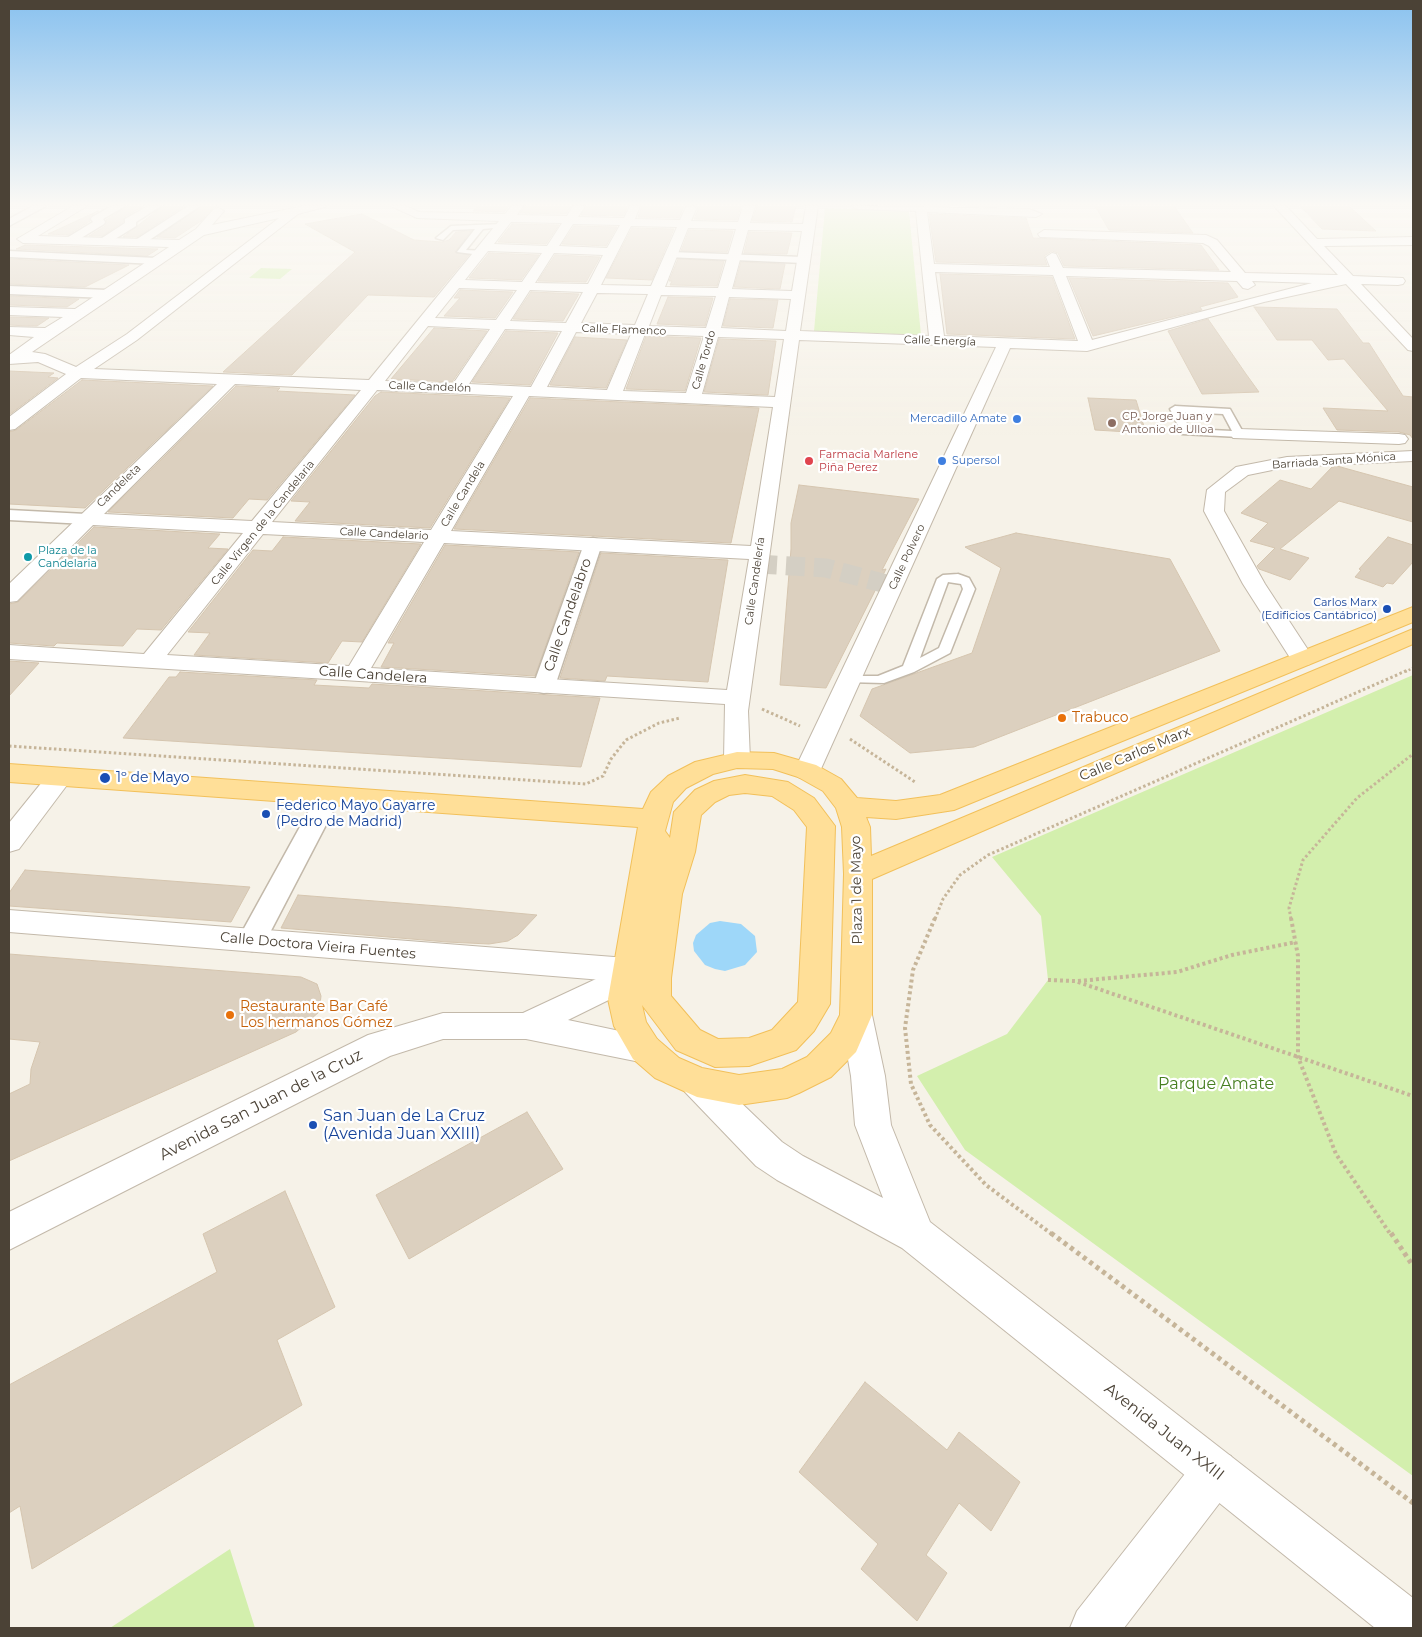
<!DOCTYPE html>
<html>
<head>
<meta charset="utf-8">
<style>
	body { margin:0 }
	#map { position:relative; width:1422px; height:1637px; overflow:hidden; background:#f6f2e8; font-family:Montserrat,sans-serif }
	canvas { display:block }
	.frame { position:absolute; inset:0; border:10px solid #4b4236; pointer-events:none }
</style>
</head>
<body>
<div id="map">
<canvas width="1422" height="1637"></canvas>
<div class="frame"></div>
</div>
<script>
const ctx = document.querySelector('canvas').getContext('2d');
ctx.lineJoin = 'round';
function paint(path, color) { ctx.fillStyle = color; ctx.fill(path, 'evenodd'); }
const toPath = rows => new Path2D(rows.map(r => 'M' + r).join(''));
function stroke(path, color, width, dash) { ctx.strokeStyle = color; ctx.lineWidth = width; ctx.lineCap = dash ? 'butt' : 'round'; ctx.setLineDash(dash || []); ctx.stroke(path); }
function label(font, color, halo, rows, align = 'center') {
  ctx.font = font + ' Montserrat,sans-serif'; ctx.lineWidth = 4.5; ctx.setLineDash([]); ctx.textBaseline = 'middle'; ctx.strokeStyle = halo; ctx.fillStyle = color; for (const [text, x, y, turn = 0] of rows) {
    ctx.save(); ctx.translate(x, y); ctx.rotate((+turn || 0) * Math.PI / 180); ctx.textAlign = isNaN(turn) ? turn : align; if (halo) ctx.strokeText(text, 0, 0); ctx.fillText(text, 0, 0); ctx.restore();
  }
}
paint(toPath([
	[825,208,909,211,921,335,814,331],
	[261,268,292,269,280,279,249,278],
	[1413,675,1413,1476,965,1150,917,1076,1007,1034,1048,980,1041,916,992,857],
	[230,1549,255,1628,110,1628]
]), '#d3efad');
paint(toPath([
	[720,921,741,924,755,936,757,952,745,965,725,971,715,969,705,965,694,951,693,943,696,935,710,923]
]), '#9ed7f9');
const building = toPath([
	[127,206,144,206,124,217,123,222,102,236,89,236,105,226,106,220,127,206],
	[163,206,184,206,137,237,123,237,163,206],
	[202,206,217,206,213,208,201,221,175,238,157,237,202,206],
	[478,206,509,206,504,212,473,211,478,206],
	[525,206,571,206,566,214,520,213,525,206],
	[585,206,628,206,623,216,581,215,585,206],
	[642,206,684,206,679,218,638,217,642,206],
	[696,206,741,206,737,220,694,219,698,210,696,206],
	[757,206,796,206,792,222,752,221,757,206],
	[1095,206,1174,206,1193,233,1109,230,1095,206],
	[1300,206,1349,206,1376,231,1322,229,1300,206],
	[98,211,90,216,90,221,68,235,48,234,98,211],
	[362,214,414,240,442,242,449,240,456,232,471,231,455,252,469,255,434,297,368,295,292,375,223,372,355,252,305,224,362,214],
	[929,214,1026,218,1033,238,1201,245,1219,270,1064,266,1058,253,1052,251,1044,256,1047,265,936,262,929,214],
	[512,224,559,225,546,244,498,242,512,224],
	[574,226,617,227,606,246,562,244,574,226],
	[632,228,674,229,652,280,606,278,632,228],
	[689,230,733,231,727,252,681,251,689,230],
	[749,232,792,233,787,254,744,253,749,232],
	[25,245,158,249,147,256,16,249,25,245],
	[489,253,539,255,521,280,469,278,489,253],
	[555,255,600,257,586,282,538,281,555,255],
	[9,259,129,265,85,287,9,284,9,259],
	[678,259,724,261,717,286,670,285,672,281,669,281,678,259],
	[741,262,785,264,780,289,734,287,741,262],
	[940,274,1052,277,1075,339,947,334,940,274],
	[1069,278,1228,283,1238,297,1200,307,1202,310,1093,336,1069,278],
	[460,290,513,292,495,318,444,316,460,298,454,298,460,290],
	[531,292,579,294,563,321,513,319,531,292],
	[9,296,79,299,67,307,9,305,9,296],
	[668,297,713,298,705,326,657,324,668,297],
	[730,299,778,300,773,328,723,326,730,299],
	[1254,307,1337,309,1363,343,1369,343,1403,396,1413,397,1413,439,1410,435,1399,432,1337,430,1323,408,1388,411,1344,359,1328,360,1312,340,1277,340,1254,307],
	[9,317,49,318,37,326,28,326,9,325,9,317],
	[1208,319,1246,374,1259,392,1202,394,1168,331,1208,319],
	[434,328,487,331,452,382,391,379,434,328],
	[506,331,558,333,530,385,472,382,506,331],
	[646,336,701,338,685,391,626,389,646,336],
	[575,337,627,340,606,388,550,385,575,337],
	[719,339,776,341,768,395,704,392,719,339],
	[9,371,54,373,48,377,58,378,9,415,9,371],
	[82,380,213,386,85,508,9,504,9,432,16,430,82,380],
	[236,386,280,388,277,391,355,395,267,500,249,499,233,518,108,512,236,386],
	[381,392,510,398,430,528,295,521,310,502,291,501,375,396,381,392],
	[530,398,759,408,731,543,454,529,530,398],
	[1088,398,1136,400,1146,433,1095,430,1088,398],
	[1337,466,1413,487,1413,522,1339,501,1280,549,1309,558,1290,580,1259,569,1257,566,1275,548,1250,541,1268,523,1241,513,1280,480,1311,489,1332,467,1337,466],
	[799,485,919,499,882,570,886,569,826,688,780,685,791,549,791,523,799,485],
	[94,527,220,534,208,548,228,549,161,630,137,629,123,646,57,643,54,646,9,643,9,604,18,602,94,527],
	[1016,533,1170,559,1220,651,974,747,910,753,860,716,872,689,972,653,1001,568,965,547,1016,533],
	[283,537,421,544,362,642,342,641,328,663,194,655,210,633,188,632,253,550,272,551,283,537],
	[1388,537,1413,545,1413,562,1393,584,1387,583,1383,587,1355,577,1361,570,1359,569,1388,537],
	[445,545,579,552,535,676,381,667,394,643,388,643,445,545],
	[601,553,728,560,708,682,607,676,605,681,560,678,601,553],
	[9,661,39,663,9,696,9,661],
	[180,672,317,680,314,685,369,688,372,684,600,698,581,767,123,738,169,677,176,677,180,672],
	[25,870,250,887,231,922,9,906,9,893,25,870],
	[298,895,451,907,537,915,518,935,508,941,489,944,447,942,281,928,298,895],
	[9,954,301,977,317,984,321,996,319,1012,296,1032,9,1161,9,1094,30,1084,31,1069,40,1042,9,1039,9,954],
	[527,1112,563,1169,409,1259,376,1195,527,1112],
	[285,1191,335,1307,277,1340,302,1405,32,1569,20,1506,9,1513,9,1385,217,1272,203,1234,285,1191],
	[865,1382,947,1450,959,1432,1020,1482,991,1531,959,1503,926,1555,947,1573,917,1621,861,1569,878,1544,799,1472,865,1382]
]);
paint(building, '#dcd0bf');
stroke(building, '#d5c5af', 1);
stroke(toPath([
	[758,564,826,568,894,586]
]), '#d4cfc4', 19, [19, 9]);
const service = toPath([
	[502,224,504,227,483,229,466,250,484,251,485,253,481,255,457,252,475,229,453,230,443,240,436,238,451,226,502,224],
	[1175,406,1230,409,1244,434,1239,437,1182,434,1170,409,1175,406],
	[1181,412,1223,414,1232,431,1190,429,1181,412],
	[958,574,969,578,975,589,950,653,914,672,884,683,846,682,844,679,846,676,878,676,903,666,937,579,943,575,958,574],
	[948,582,961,584,963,589,939,648,920,658,948,582]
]);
const pedestrian = toPath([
	[33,206,46,206,9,226,9,219,33,206],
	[112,206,125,206,103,219,105,222,104,224,73,243,65,243,65,239,93,222,91,219,92,217,112,206],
	[148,206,161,206,136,222,136,226,107,244,99,244,99,240,125,223,125,219,148,206],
	[188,206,200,206,142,245,134,245,134,241,188,206],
	[9,251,156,258,162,261,156,264,9,257,9,251],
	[671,252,803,257,809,260,803,263,667,257,665,255,671,252],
	[9,286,107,290,113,294,107,298,9,294,9,286],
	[9,510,86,514,92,515,95,519,92,523,86,524,9,520,9,510],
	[593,538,600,540,602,544,555,686,552,691,544,693,536,691,533,686,584,544,586,540,593,538],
	[329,788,338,790,341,796,262,948,252,951,242,948,238,940,242,932,317,796,320,790,329,788]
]);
const minor = toPath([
	[73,206,87,206,38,236,179,240,196,229,214,209,218,208,224,211,212,225,303,206,328,206,298,214,137,340,94,369,369,380,499,221,417,218,391,206,406,206,419,212,505,214,512,206,523,206,517,215,567,216,573,206,583,206,584,208,578,217,624,218,630,206,640,206,635,219,680,220,686,207,693,206,696,209,691,221,738,222,743,206,755,206,750,223,803,224,806,206,818,206,800,331,929,336,916,211,857,209,852,206,1029,209,1042,214,1036,217,927,212,934,264,1050,267,1046,257,1052,253,1056,254,1063,268,1231,272,1209,246,1203,243,1040,237,1038,234,1044,230,1206,235,1217,240,1245,273,1338,275,1274,206,1286,206,1317,239,1413,237,1413,245,1324,246,1353,276,1403,278,1405,281,1403,284,1398,285,1361,284,1413,339,1413,351,1408,350,1346,284,1264,302,1087,351,1010,348,820,771,816,777,807,780,798,777,794,771,996,347,799,340,748,711,750,760,746,766,737,768,728,766,724,760,725,704,9,659,9,645,144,654,243,533,93,525,17,601,9,602,9,584,217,384,81,378,15,429,9,430,9,417,66,374,38,362,9,364,9,355,34,337,9,335,9,327,45,328,63,317,9,315,9,307,75,309,169,247,23,243,17,239,73,206],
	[279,218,127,334,76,367,45,354,32,352,204,235,279,218],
	[511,222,562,223,547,246,494,244,511,222],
	[573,224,620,225,607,248,559,246,573,224],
	[631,226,677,227,651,286,601,285,631,226],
	[688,228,736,229,718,288,665,287,688,228],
	[748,230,802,231,792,291,732,289,748,230],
	[488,251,542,253,522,282,465,280,488,251],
	[554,253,603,255,588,284,535,283,554,253],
	[935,272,1053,275,1078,341,944,336,935,272],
	[1066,276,1237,281,1243,288,1248,289,1255,285,1252,281,1312,283,1092,340,1066,276],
	[459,288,517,290,496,320,435,318,459,288],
	[530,290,583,292,566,323,510,321,530,290],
	[597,293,648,294,635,325,581,323,597,293],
	[661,295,716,296,706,328,649,326,661,295],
	[729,297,791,299,786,331,721,328,729,297],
	[428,326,490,329,453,384,385,381,428,326],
	[505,329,562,331,531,387,469,384,505,329],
	[576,332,631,334,607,390,547,387,576,332],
	[645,334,704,336,686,393,623,391,645,334],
	[718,337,784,339,775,397,702,394,718,337],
	[235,384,361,390,252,521,104,514,235,384],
	[377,390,513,396,431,530,272,522,377,390],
	[529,396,773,407,751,546,451,531,529,396],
	[263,534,424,542,349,666,167,655,263,534],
	[444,543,749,559,727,690,371,668,444,543],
	[1239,429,1399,434,1405,435,1408,439,1405,443,1399,444,1233,438,1230,434,1233,430,1239,429],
	[1413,451,1413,461,1287,467,1248,475,1225,492,1224,511,1265,584,1314,659,1310,664,1302,666,1294,664,1243,584,1204,511,1207,490,1236,467,1287,457,1413,451],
	[60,768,69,771,73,777,19,849,9,852,9,823,51,771,60,768],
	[9,910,627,958,638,961,643,970,638,979,627,982,9,932,9,910],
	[1215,1450,1231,1456,1237,1472,1231,1488,1124,1628,1070,1628,1077,1611,1199,1456,1215,1450]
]);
const tertiary = toPath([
	[626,965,637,968,642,977,637,986,568,1020,657,1039,662,1049,657,1059,645,1063,526,1039,443,1039,390,1056,9,1250,9,1212,368,1035,443,1013,523,1013,626,965],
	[856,1002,868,1006,872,1015,885,1076,891,1125,930,1222,1413,1598,1413,1628,1375,1628,902,1248,777,1180,756,1166,685,1092,680,1082,685,1072,697,1067,709,1072,782,1142,803,1156,883,1198,855,1125,851,1076,840,1015,844,1006,856,1002]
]);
const primary = toPath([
	[1413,607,1413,622,954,810,896,819,866,817,870,827,871,856,1413,629,1413,644,872,879,872,1015,856,1052,831,1077,799,1093,787,1098,739,1105,697,1097,655,1078,633,1059,614,1026,608,999,638,827,9,782,9,764,643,809,651,792,668,776,695,762,737,752,774,753,816,765,841,779,857,798,896,801,940,795,1413,607],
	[737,768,773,769,798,777,823,791,836,808,842,827,844,874,840,1015,831,1033,807,1057,782,1069,739,1075,702,1068,679,1058,657,1039,646,1022,642,1005,676,1050,715,1067,749,1066,796,1050,814,1031,830,1004,835,826,814,798,788,782,745,775,714,781,695,790,674,812,670,838,665,831,673,802,686,788,713,774,737,768],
	[745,793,772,796,794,810,807,827,798,1002,772,1030,749,1038,718,1039,700,1030,671,996,671,978,682,894,695,852,701,815,715,802,729,795,745,793]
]);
stroke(service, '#c3b9aa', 3);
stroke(pedestrian, '#c3b9aa', 3);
stroke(minor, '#c3b9aa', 2);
stroke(tertiary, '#c3b9aa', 2);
stroke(primary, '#f2c05a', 2);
stroke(toPath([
	[1405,672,1413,668]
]), '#c6b599', 2.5, [2, 2]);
stroke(toPath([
	[762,709,800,726],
	[850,739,915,782],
	[9,746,586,784,603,776,611,759,626,740,659,723,680,718],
	[935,919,943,899,960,875,988,855,1408,670],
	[1291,919,1289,908,1303,860,1357,798,1413,754]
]), '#c6b599', 3, [2.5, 2.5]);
stroke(toPath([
	[935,918,913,970,905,1028,911,1084,930,1125,986,1185,1053,1235],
	[1291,918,1298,956,1298,1057,1336,1154,1391,1235],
	[1048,980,1075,981,1413,1096],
	[1078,981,1177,972,1232,955,1296,942]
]), '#c6b599', 4, [3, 3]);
stroke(toPath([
	[1051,1233,1413,1503],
	[1391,1233,1413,1266]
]), '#c6b599', 5, [4, 4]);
paint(service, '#fff');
paint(pedestrian, '#fff');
paint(minor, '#fff');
paint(tertiary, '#fff');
paint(primary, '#ffdf98');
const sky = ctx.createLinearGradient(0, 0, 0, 435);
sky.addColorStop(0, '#8ac2ef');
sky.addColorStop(0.47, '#fbf9f5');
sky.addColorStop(1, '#fbf9f500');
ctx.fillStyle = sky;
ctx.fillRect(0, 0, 1422, 435);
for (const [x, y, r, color] of [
	[1017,419,5,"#3f7fe0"],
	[1112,423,5,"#8d6e63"],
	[809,461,5,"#e0444e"],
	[942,461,5,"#3f7fe0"],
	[28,557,5,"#0f9aa8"],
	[1387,609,5,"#1a4fb4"],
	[1062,718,5,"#e8710a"],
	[105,778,6,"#1a4fb4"],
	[266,814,5,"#1a4fb4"],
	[230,1015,5,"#e8710a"],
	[313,1125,5,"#1a4fb4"]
]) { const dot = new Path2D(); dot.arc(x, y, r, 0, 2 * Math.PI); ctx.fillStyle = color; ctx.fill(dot); stroke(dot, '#fff', 2); }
label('11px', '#4b4236', '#fff', [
	["Calle Flamenco",624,330,2],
	["Calle Energía",940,341,2],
	["Calle Tordo",704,360,-74],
	["Calle Candelón",430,387,2],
	["Barriada Santa Mónica",1334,461,-4],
	["Candeleta",119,486,-44],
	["Calle Candela",463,494,-59],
	["Calle Virgen de la Candelaria",263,523,-51],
	["Calle Candelario",384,534,3],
	["Calle Polvero",907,557,-65],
	["Calle Candelería",755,581,-82]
]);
label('11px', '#785e54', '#fff', [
	["CP. Jorge Juan y",1122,417],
	["Antonio de Ulloa",1122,430]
], 'left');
label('11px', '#366cbe', '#fff', [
	["Mercadillo Amate",1007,419],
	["Supersol",952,461,"left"]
], 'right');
label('11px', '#be3a42', '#fff', [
	["Farmacia Marlene",819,455],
	["Piña Perez",819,468]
], 'left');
label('11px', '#0d838f', '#fff', [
	["Plaza de la",38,551],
	["Candelaria",38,564]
], 'left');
label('11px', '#164399', '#fff', [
	["Carlos Marx",1377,603],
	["(Edificios Cantábrico)",1377,616]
], 'right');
label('14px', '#4b4236', '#fff', [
	["Calle Candelabro",568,615,-71],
	["Calle Candelera",373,675,4],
	["Calle Carlos Marx",1135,754,-23],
	["Plaza 1 de Mayo",857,890,-91],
	["Calle Doctora Vieira Fuentes",318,946,5]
]);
label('14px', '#c56008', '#fff', [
	["Trabuco",1072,718],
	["Restaurante Bar Café",240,1007],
	["Los hermanos Gómez",240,1023]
], 'left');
label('14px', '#164399', '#fff', [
	["1º de Mayo",116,778],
	["Federico Mayo Gayarre",276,806],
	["(Pedro de Madrid)",276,822]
], 'left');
label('16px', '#477f20', '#fff', [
	["Parque Amate",1216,1084]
]);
label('16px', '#4b4236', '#fff', [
	["Avenida San Juan de la Cruz",261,1105,-27],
	["Avenida Juan XXIII",1164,1432,38]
]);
label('16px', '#164399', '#fff', [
	["San Juan de La Cruz",323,1116],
	["(Avenida Juan XXIII)",323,1134]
], 'left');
</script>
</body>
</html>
